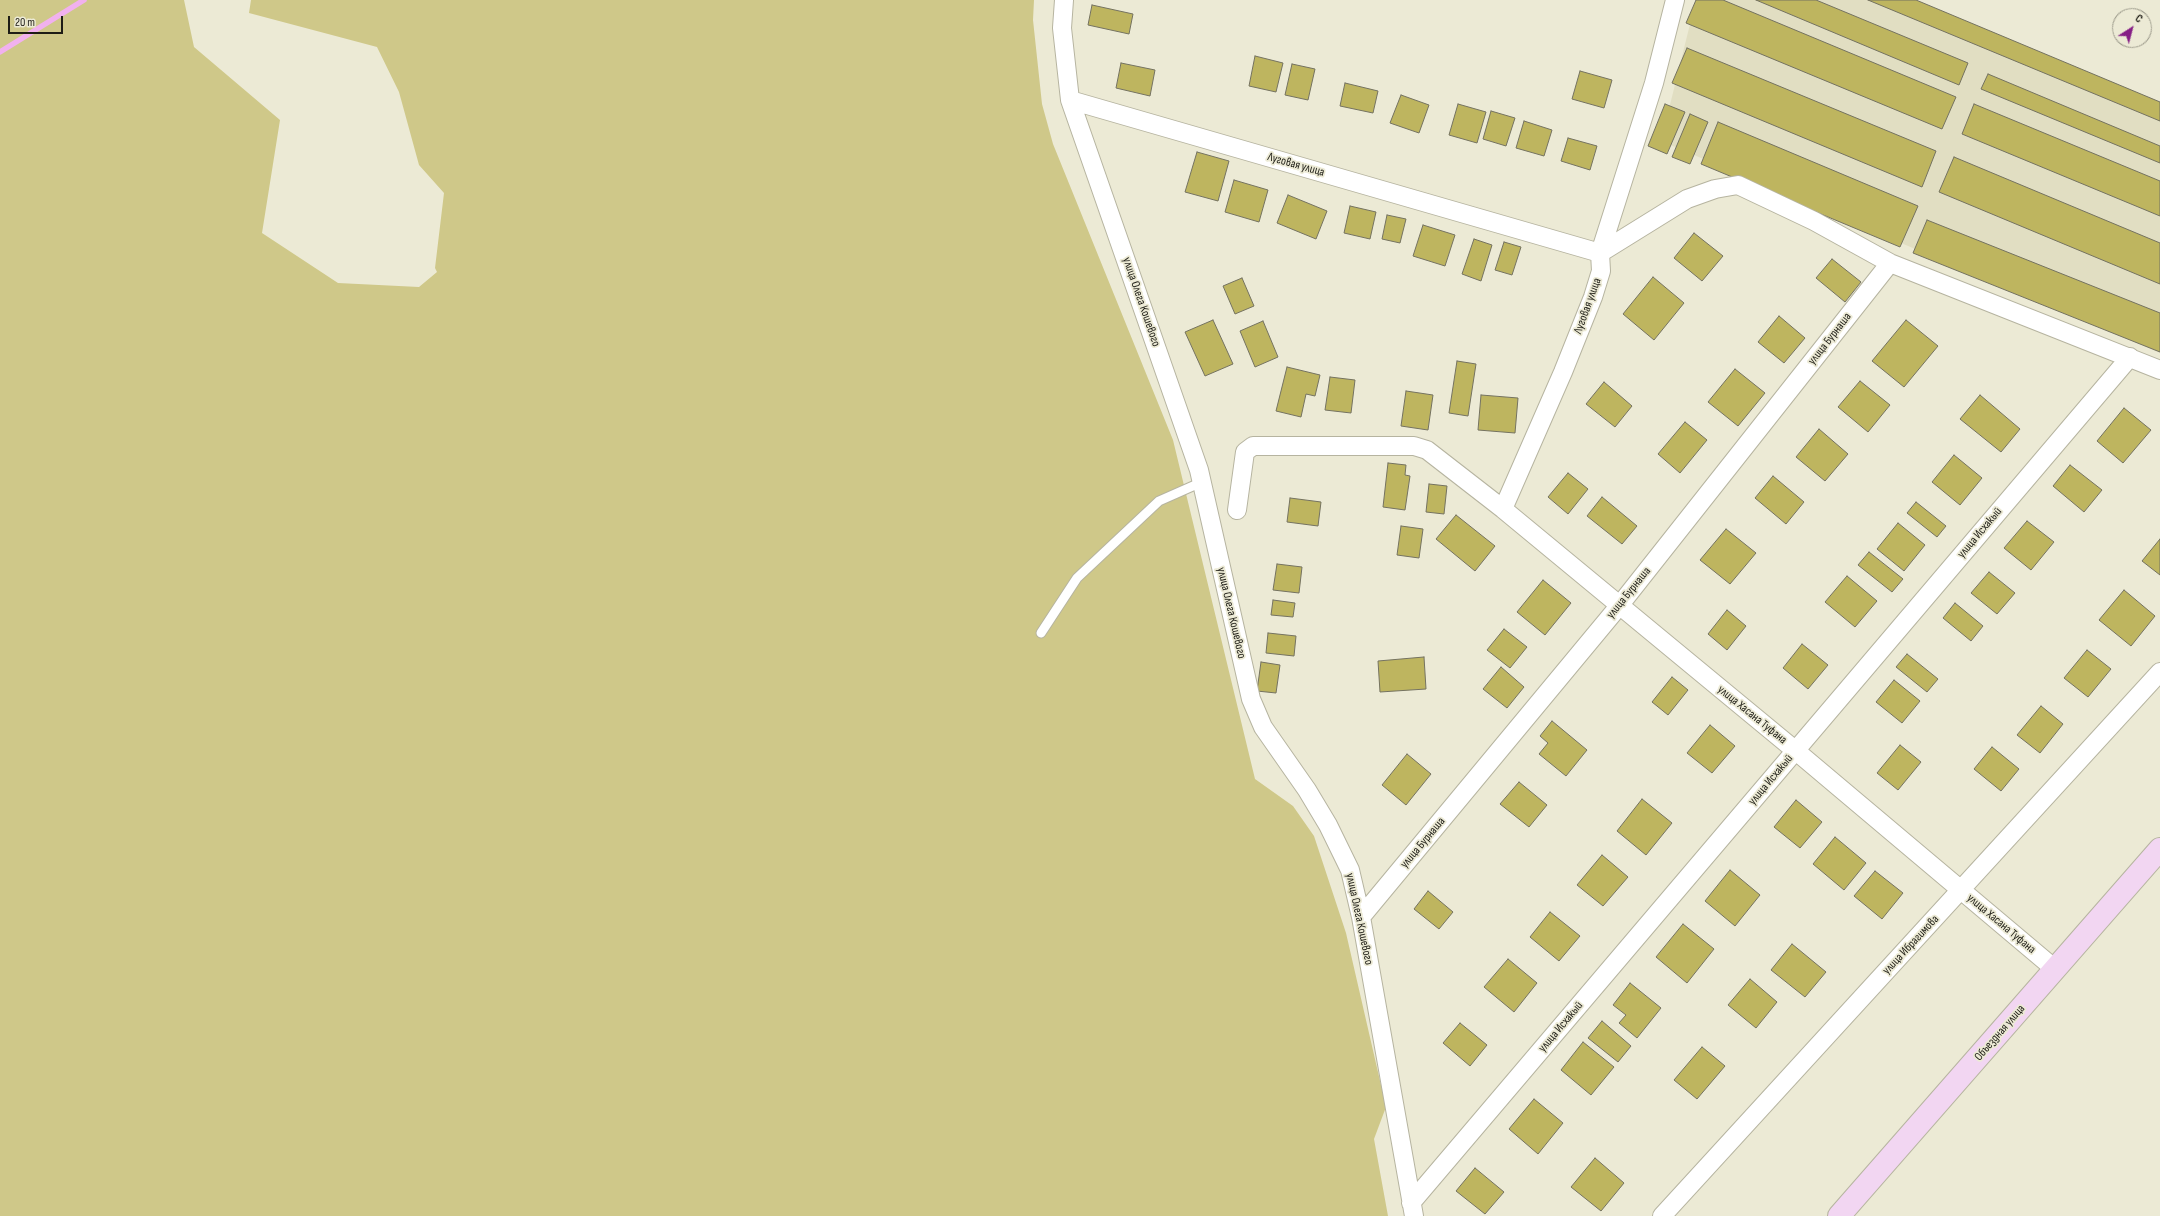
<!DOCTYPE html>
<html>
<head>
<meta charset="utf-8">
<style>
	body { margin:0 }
	#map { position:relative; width:2160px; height:1216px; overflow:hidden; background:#ecead5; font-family:"Sofia Sans Condensed",sans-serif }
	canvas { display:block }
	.north { position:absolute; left:2112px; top:8px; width:40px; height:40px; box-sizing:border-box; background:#ecead5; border:1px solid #9a9889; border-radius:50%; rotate:36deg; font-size:11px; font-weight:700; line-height:16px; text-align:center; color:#1e1d16 }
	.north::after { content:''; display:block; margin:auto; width:14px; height:18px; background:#861f86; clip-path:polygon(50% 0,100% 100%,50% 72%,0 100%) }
	.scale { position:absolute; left:8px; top:16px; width:55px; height:18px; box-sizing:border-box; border:2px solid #1e1d16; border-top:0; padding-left:5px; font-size:12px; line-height:14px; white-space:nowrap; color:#1e1d16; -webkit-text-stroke:3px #ecead5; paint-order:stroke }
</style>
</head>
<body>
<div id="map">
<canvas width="2160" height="1216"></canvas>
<div class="north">С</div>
<div class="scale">20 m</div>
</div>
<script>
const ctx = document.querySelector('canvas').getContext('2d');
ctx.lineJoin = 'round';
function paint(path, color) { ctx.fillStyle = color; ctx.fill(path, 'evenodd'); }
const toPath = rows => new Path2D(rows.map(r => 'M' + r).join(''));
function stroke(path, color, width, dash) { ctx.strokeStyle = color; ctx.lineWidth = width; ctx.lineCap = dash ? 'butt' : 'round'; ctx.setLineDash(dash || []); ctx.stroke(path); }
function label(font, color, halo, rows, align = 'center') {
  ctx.font = font + ' "Sofia Sans Condensed",sans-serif'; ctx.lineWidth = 3.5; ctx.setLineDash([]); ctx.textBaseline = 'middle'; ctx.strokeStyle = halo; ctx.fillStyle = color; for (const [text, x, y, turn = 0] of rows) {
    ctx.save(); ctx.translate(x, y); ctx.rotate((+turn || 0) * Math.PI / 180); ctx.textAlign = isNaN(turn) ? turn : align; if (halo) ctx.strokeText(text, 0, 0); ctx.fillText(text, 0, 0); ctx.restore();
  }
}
paint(toPath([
	[1696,0,1905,0,2160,106,2160,353,1661,141]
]), '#e1dec2');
paint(toPath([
	[0,0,184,0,194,47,280,120,262,233,338,283,419,287,437,272,435,268,444,193,419,165,399,92,377,47,249,13,251,0,1034,0,1033,20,1042,104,1053,144,1173,440,1255,779,1293,806,1314,836,1346,933,1386,1107,1374,1139,1388,1216,0,1216]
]), '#cfc889');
stroke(toPath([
	[0,52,84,0]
]), '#f1b1ee', 5.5);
const building = toPath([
	[1696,0,1723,0,1956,97,1942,129,1686,23,1696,0],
	[1756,0,1816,0,1968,63,1959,85,1756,0],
	[1868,0,1916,0,2160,102,2160,121,1868,0],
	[1092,5,1133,14,1129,34,1088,25,1092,5],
	[1687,48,1936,151,1922,187,1672,83,1687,48],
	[1255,56,1283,63,1276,92,1249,86,1255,56],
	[1121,63,1155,70,1150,96,1116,88,1121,63],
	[1292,64,1315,69,1308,100,1285,95,1292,64],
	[1580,71,1612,80,1604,108,1572,99,1580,71],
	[1988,74,2160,146,2160,163,1981,89,1988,74],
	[1345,83,1378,91,1373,113,1340,106,1345,83],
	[1401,95,1429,105,1419,133,1390,123,1401,95],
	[1458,104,1486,112,1477,143,1449,135,1458,104],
	[1665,104,1685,112,1667,154,1648,146,1665,104],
	[1974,104,2160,181,2160,216,1962,134,1974,104],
	[1491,111,1515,118,1506,146,1483,139,1491,111],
	[1690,114,1708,122,1690,164,1672,157,1690,114],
	[1524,121,1552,130,1544,156,1516,148,1524,121],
	[1718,122,1918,206,1900,247,1701,164,1718,122],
	[1568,138,1597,146,1590,170,1561,161,1568,138],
	[1197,152,1229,161,1218,201,1185,192,1197,152],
	[1954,157,2160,243,2160,284,1939,192,1954,157],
	[1234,180,1268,190,1259,222,1225,212,1234,180],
	[1288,195,1327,211,1316,239,1277,223,1288,195],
	[1350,206,1376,212,1370,239,1344,233,1350,206],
	[1387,215,1406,219,1400,243,1382,239,1387,215],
	[1927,220,2160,313,2160,352,1913,253,1927,220],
	[1423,225,1455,235,1445,266,1413,256,1423,225],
	[1694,233,1723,256,1702,281,1674,258,1694,233],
	[1474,239,1492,245,1481,281,1462,274,1474,239],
	[1504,242,1521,247,1512,275,1495,270,1504,242],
	[1832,259,1861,282,1845,302,1816,278,1832,259],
	[1653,277,1684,303,1654,340,1623,314,1653,277],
	[1242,278,1254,306,1235,314,1223,286,1242,278],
	[1779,316,1805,338,1784,363,1758,342,1779,316],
	[1213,320,1233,364,1205,376,1185,332,1213,320],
	[1906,320,1938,346,1904,387,1872,361,1906,320],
	[1263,321,1278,357,1255,367,1240,331,1263,321],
	[1457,361,1476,364,1468,416,1449,413,1457,361],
	[1287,367,1320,375,1315,396,1306,394,1301,417,1276,411,1287,367],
	[1735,369,1765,393,1738,426,1708,402,1735,369],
	[1330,377,1355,380,1351,413,1325,410,1330,377],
	[1860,381,1890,405,1868,432,1838,407,1860,381],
	[1604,382,1632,406,1615,427,1586,404,1604,382],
	[1406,391,1433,395,1428,430,1401,426,1406,391],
	[1481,395,1518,398,1515,433,1478,430,1481,395],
	[1980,395,2020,429,2001,452,1960,419,1980,395],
	[2124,408,2151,430,2123,463,2097,441,2124,408],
	[1685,422,1707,440,1680,473,1658,454,1685,422],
	[1819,429,1848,454,1825,481,1796,457,1819,429],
	[1954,455,1982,478,1960,505,1932,482,1954,455],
	[1388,463,1406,465,1405,475,1410,476,1405,510,1383,507,1388,463],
	[2070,465,2102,490,2084,512,2053,486,2070,465],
	[1568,473,1588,489,1568,514,1548,497,1568,473],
	[1773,476,1804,502,1786,524,1755,498,1773,476],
	[1429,484,1447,486,1444,514,1426,512,1429,484],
	[1602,497,1637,526,1622,544,1587,516,1602,497],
	[1290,498,1321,502,1318,526,1287,522,1290,498],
	[1916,502,1946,526,1937,537,1907,513,1916,502],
	[1456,515,1495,546,1475,571,1436,539,1456,515],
	[2027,521,2054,542,2031,570,2004,548,2027,521],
	[1898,523,1925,545,1904,571,1877,549,1898,523],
	[1401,526,1423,529,1419,558,1397,555,1401,526],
	[1726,529,1756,553,1730,584,1700,560,1726,529],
	[2160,539,2160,575,2142,561,2160,539],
	[1869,552,1903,579,1892,592,1858,565,1869,552],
	[1277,564,1302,567,1299,593,1273,590,1277,564],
	[1989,572,2015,593,1997,614,1971,593,1989,572],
	[1847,576,1877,601,1855,627,1825,602,1847,576],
	[1543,580,1571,603,1545,635,1517,612,1543,580],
	[2124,590,2155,616,2131,646,2099,620,2124,590],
	[1273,600,1295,603,1293,617,1271,615,1273,600],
	[1955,603,1983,626,1971,641,1943,618,1955,603],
	[1727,610,1746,626,1727,650,1708,634,1727,610],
	[1504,629,1527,647,1510,668,1487,650,1504,629],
	[1268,633,1296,636,1294,656,1266,653,1268,633],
	[1802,644,1828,665,1808,689,1783,668,1802,644],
	[2087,650,2111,669,2088,697,2064,678,2087,650],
	[1907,654,1938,679,1927,692,1896,667,1907,654],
	[1424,657,1426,689,1380,692,1378,661,1424,657],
	[1261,662,1280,665,1276,693,1257,691,1261,662],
	[1501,667,1524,687,1507,708,1483,689,1501,667],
	[1672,677,1688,690,1668,715,1652,702,1672,677],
	[1894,680,1920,701,1902,723,1876,702,1894,680],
	[2041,706,2063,724,2040,753,2017,735,2041,706],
	[1552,721,1587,750,1566,776,1539,754,1548,743,1540,736,1552,721],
	[1710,725,1735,746,1712,773,1687,753,1710,725],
	[1900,745,1921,762,1898,790,1877,773,1900,745],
	[1992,747,2019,769,2001,791,1974,769,1992,747],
	[1407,754,1431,774,1406,805,1382,785,1407,754],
	[1519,782,1547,805,1529,827,1500,804,1519,782],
	[1642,799,1672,823,1646,855,1617,831,1642,799],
	[1796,800,1822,822,1800,848,1774,827,1796,800],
	[1835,837,1866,863,1844,890,1813,864,1835,837],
	[1602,855,1628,877,1603,906,1577,885,1602,855],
	[1730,870,1760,895,1735,926,1705,901,1730,870],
	[1875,871,1903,893,1882,919,1854,896,1875,871],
	[1428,891,1453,912,1439,929,1414,909,1428,891],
	[1550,912,1580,936,1559,961,1530,937,1550,912],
	[1683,924,1714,949,1687,983,1656,957,1683,924],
	[1792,944,1826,972,1805,997,1771,970,1792,944],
	[1508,959,1537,983,1514,1012,1484,987,1508,959],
	[1750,979,1777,1002,1756,1028,1728,1005,1750,979],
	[1630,983,1661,1008,1637,1038,1619,1023,1626,1015,1613,1005,1630,983],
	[1602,1021,1631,1046,1618,1062,1588,1038,1602,1021],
	[1460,1023,1487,1045,1470,1066,1443,1043,1460,1023],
	[1583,1042,1614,1067,1591,1095,1561,1070,1583,1042],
	[1702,1047,1725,1066,1697,1099,1674,1080,1702,1047],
	[1534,1099,1563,1123,1538,1154,1509,1129,1534,1099],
	[1595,1158,1624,1183,1601,1211,1571,1187,1595,1158],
	[1475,1168,1504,1192,1485,1214,1456,1191,1475,1168]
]);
paint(building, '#beb55f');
stroke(building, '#747260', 1);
const lane = toPath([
	[1041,633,1077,578,1159,501,1202,482]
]);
const street = toPath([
	[1064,0,1062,28,1070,100,1199,470,1251,699,1263,727,1307,790,1328,825,1350,870,1361,917,1414,1216],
	[1675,0,1654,83,1600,253,1687,199,1715,189,1738,185,1814,221,1890,263,2160,370],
	[1070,100,1600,253,1601,271,1593,297,1563,372,1503,509],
	[1237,510,1245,452,1253,446,1414,446,1427,450,1503,509,1796,751,2056,970],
	[1361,917,1619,606,1890,263],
	[1411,1203,2130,357],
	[1662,1216,2160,672]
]);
const secondary = toPath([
	[1839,1216,2160,849]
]);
stroke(lane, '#b6b4a0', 11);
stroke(street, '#b6b4a0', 20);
stroke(secondary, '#b6b4a0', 24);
stroke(lane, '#fff', 9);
stroke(street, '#fff', 18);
stroke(secondary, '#f2d6f2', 22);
label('12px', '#1e1d16', '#ecead5', [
	["Луговая улица",1296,165,16],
	["улица Олега Кошевого",1141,302,71],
	["Луговая улица",1588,306,-70],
	["улица Бурнаша",1830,339,-52],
	["улица Исхакый",1980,533,-50],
	["улица Бурнаша",1629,593,-51],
	["улица Олега Кошевого",1231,613,77],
	["улица Хасана Туфана",1752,715,39],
	["улица Исхакый",1771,780,-50],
	["улица Бурнаша",1423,843,-50],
	["улица Олега Кошевого",1359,919,78],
	["улица Хасана Туфана",2001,924,40],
	["улица Ибрагимова",1911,945,-47],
	["улица Исхакый",1561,1027,-50],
	["Объездная улица",2000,1033,-49]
]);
</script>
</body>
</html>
